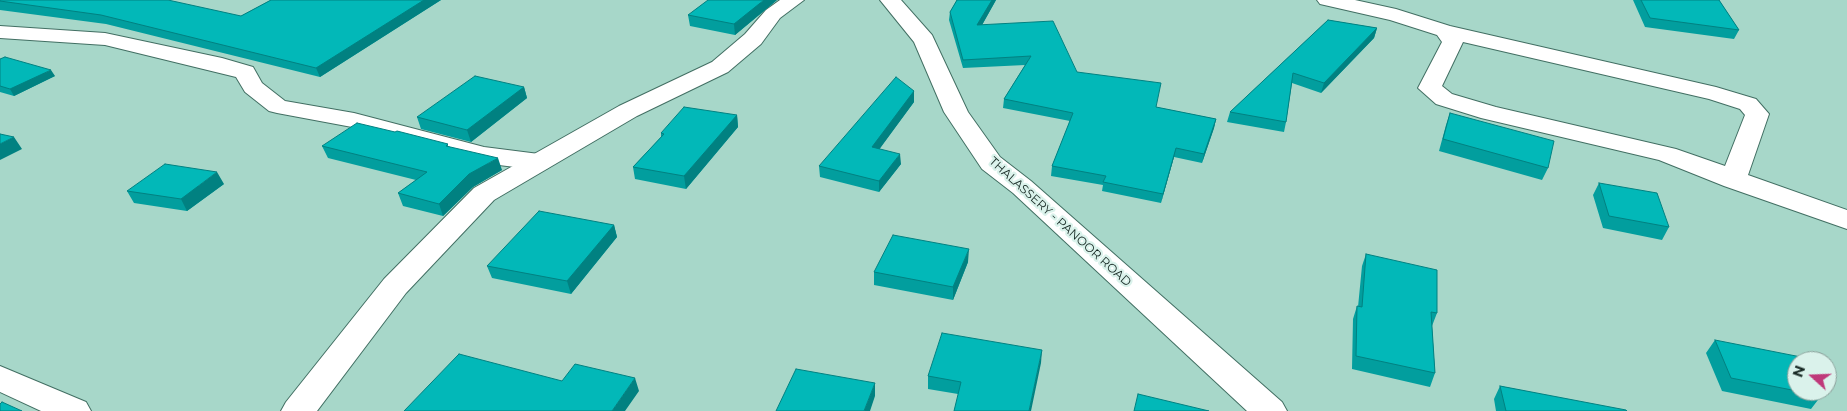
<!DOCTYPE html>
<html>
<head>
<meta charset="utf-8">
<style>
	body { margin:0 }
	#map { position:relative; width:1847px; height:411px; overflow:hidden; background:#a7d7c9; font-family:Montserrat,sans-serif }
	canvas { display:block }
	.north { position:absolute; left:1787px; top:351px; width:50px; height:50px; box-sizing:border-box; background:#daf2eb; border:1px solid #8ba19b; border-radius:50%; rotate:290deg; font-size:14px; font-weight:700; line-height:20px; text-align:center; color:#152722 }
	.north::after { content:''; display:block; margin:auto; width:18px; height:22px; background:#bf397a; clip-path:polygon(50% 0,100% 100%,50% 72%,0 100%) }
</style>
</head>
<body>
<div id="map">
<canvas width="1847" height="411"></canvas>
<div class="north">N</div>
</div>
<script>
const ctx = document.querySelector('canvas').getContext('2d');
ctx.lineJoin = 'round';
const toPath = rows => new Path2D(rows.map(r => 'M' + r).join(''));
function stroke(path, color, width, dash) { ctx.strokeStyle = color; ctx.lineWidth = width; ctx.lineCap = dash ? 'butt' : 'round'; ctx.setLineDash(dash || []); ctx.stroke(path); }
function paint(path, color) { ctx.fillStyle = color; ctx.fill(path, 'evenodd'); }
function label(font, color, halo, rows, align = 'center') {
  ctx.font = font + ' Montserrat,sans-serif'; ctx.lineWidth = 4.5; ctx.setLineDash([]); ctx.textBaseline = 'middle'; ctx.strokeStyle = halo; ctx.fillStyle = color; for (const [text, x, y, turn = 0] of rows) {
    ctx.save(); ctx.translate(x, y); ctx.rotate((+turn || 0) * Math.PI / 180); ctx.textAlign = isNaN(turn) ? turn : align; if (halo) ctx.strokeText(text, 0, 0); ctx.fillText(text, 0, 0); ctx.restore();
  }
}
const minor = toPath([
	[1317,0,1355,0,1396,9,1450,26,1716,87,1756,99,1769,114,1748,175,1847,210,1847,229,1724,186,1659,160,1481,118,1436,104,1418,88,1442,42,1437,35,1390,20,1320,4,1317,0],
	[1463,42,1709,99,1740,109,1745,115,1725,166,1676,149,1496,107,1452,94,1442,86,1463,42],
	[0,26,105,33,222,58,253,67,262,83,285,101,354,113,484,147,539,154,548,156,552,162,548,168,539,170,483,163,352,127,277,113,269,111,245,92,236,77,105,45,0,38,0,26],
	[0,366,86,402,91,411,41,411,0,392,0,366]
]);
const tertiary = toPath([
	[780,0,804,0,780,18,761,44,728,72,637,116,494,200,406,293,317,411,281,411,286,402,384,279,474,188,619,106,712,62,745,34,766,10,780,0]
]);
const secondary = toPath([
	[880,0,901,0,932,35,968,112,1000,157,1031,181,1282,402,1287,411,1247,411,1013,193,982,169,944,112,914,42,880,0]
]);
stroke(minor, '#426f63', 2);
stroke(tertiary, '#426f63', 2);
stroke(secondary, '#426f63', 2);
paint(minor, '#fff');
paint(tertiary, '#fff');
paint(secondary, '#fff');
paint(toPath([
	[0,0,241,16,271,0,441,0,320,77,106,24,0,10],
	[777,0,735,35,690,26,688,15],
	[957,0,996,0,982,25,1077,72,1156,107,1216,119,1214,128,1202,163,1174,157,1161,203,1102,191,1103,185,1051,176,1052,166,1070,121,1003,108,1004,99,1025,65,963,68,949,20,950,12],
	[1633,0,1719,0,1739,30,1734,39,1645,27],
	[1328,20,1377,28,1374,38,1321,93,1292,83,1286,122,1284,132,1227,122,1230,112],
	[0,59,55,76,14,96,0,92],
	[524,87,527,98,471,142,421,129,417,117],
	[914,91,914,102,879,149,901,164,879,192,820,177,819,166],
	[1450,113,1548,168,1542,180,1439,151,1446,125],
	[737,115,738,127,686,189,635,179,633,167,661,137,661,133],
	[448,144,448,146,502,170,473,187,443,216,403,206,398,193,416,180,328,158,322,146],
	[1599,183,1669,227,1662,240,1603,228,1593,195],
	[224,184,187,211,134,203,127,191],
	[614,225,617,237,571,294,492,278,487,266],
	[1366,254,1437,313,1432,326,1435,373,1430,387,1352,369,1353,319,1357,306,1358,307,1362,266],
	[968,262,953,300,874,285,874,272],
	[1715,340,1821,396,1811,409,1722,391,1706,353],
	[1041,363,958,394,928,389,928,376],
	[1500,386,1627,411,1496,411,1494,399]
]), '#029e9e');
paint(toPath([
	[424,0,441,0,320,77,316,68],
	[764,0,777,0,735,35,734,24],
	[992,0,996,0,977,34,977,25],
	[1377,28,1374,38,1321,93,1324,83],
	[51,70,55,76,14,96,10,89],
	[524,87,527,98,471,142,467,130],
	[914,91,914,102,873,158,872,147],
	[737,115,738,127,686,189,684,176],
	[1216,119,1214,128,1202,163,1204,154],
	[14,137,22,149,0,160,0,144],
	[1176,148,1174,157,1161,203,1163,194],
	[900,154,901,164,879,192,879,181],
	[498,158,502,170,473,187,443,216,439,204,469,174],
	[217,172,224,184,187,211,181,199],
	[614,225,617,237,571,294,567,281],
	[969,249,968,262,953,300,953,287],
	[1042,350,1041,363,1031,411,1029,411],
	[635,378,639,391,625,411,612,411],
	[875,383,875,396,870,411,864,411]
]), '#018181');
const building = toPath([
	[0,0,168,0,241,16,271,0,424,0,316,68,101,15,0,1,0,0],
	[708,0,764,0,734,24,688,15,708,0],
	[957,0,992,0,977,25,1053,21,1077,72,1161,83,1156,107,1216,119,1204,154,1176,148,1163,194,1103,182,1106,176,1052,166,1073,113,1004,99,1031,56,963,60,950,12,957,0],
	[1641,0,1719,0,1739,30,1650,18,1641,0],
	[1328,20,1377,28,1324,83,1293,73,1286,122,1230,112,1328,20],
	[5,57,51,70,10,89,0,86,0,59,5,57],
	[475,76,524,87,467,130,417,117,475,76],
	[896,77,914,91,872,147,900,154,879,181,819,166,896,77],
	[684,107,737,115,684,176,633,167,664,134,661,133,684,107],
	[1450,113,1554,141,1548,168,1443,139,1450,113],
	[357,123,395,132,397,131,448,144,446,146,498,158,469,174,439,204,398,193,427,172,322,146,357,123],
	[0,134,14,137,0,144,0,134],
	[165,164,217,172,181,199,127,191,165,164],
	[1599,183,1657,193,1669,227,1609,216,1599,183],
	[539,211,614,225,567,281,487,266,539,211],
	[893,235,969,249,953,287,874,272,893,235],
	[1366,254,1437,270,1437,313,1431,312,1435,373,1356,356,1357,306,1362,307,1366,254],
	[942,333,1042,350,1029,411,954,411,961,382,928,376,942,333],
	[1715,340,1801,357,1803,361,1797,361,1797,391,1731,378,1715,340],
	[459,354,562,381,575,364,635,378,612,411,404,411,459,354],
	[796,369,875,383,864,411,776,411,796,369],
	[1500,386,1626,410,1627,411,1506,411,1500,386],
	[1797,391,1819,391,1821,396,1797,391],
	[1138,394,1209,411,1134,411,1138,394],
	[2,402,22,411,0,411,0,404,2,402]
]);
paint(building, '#02b8b8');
stroke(building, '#018181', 1);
label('12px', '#152722', '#daf2eb', [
	["THALASSERY - PANOOR ROAD",1060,222,42]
]);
</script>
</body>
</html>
